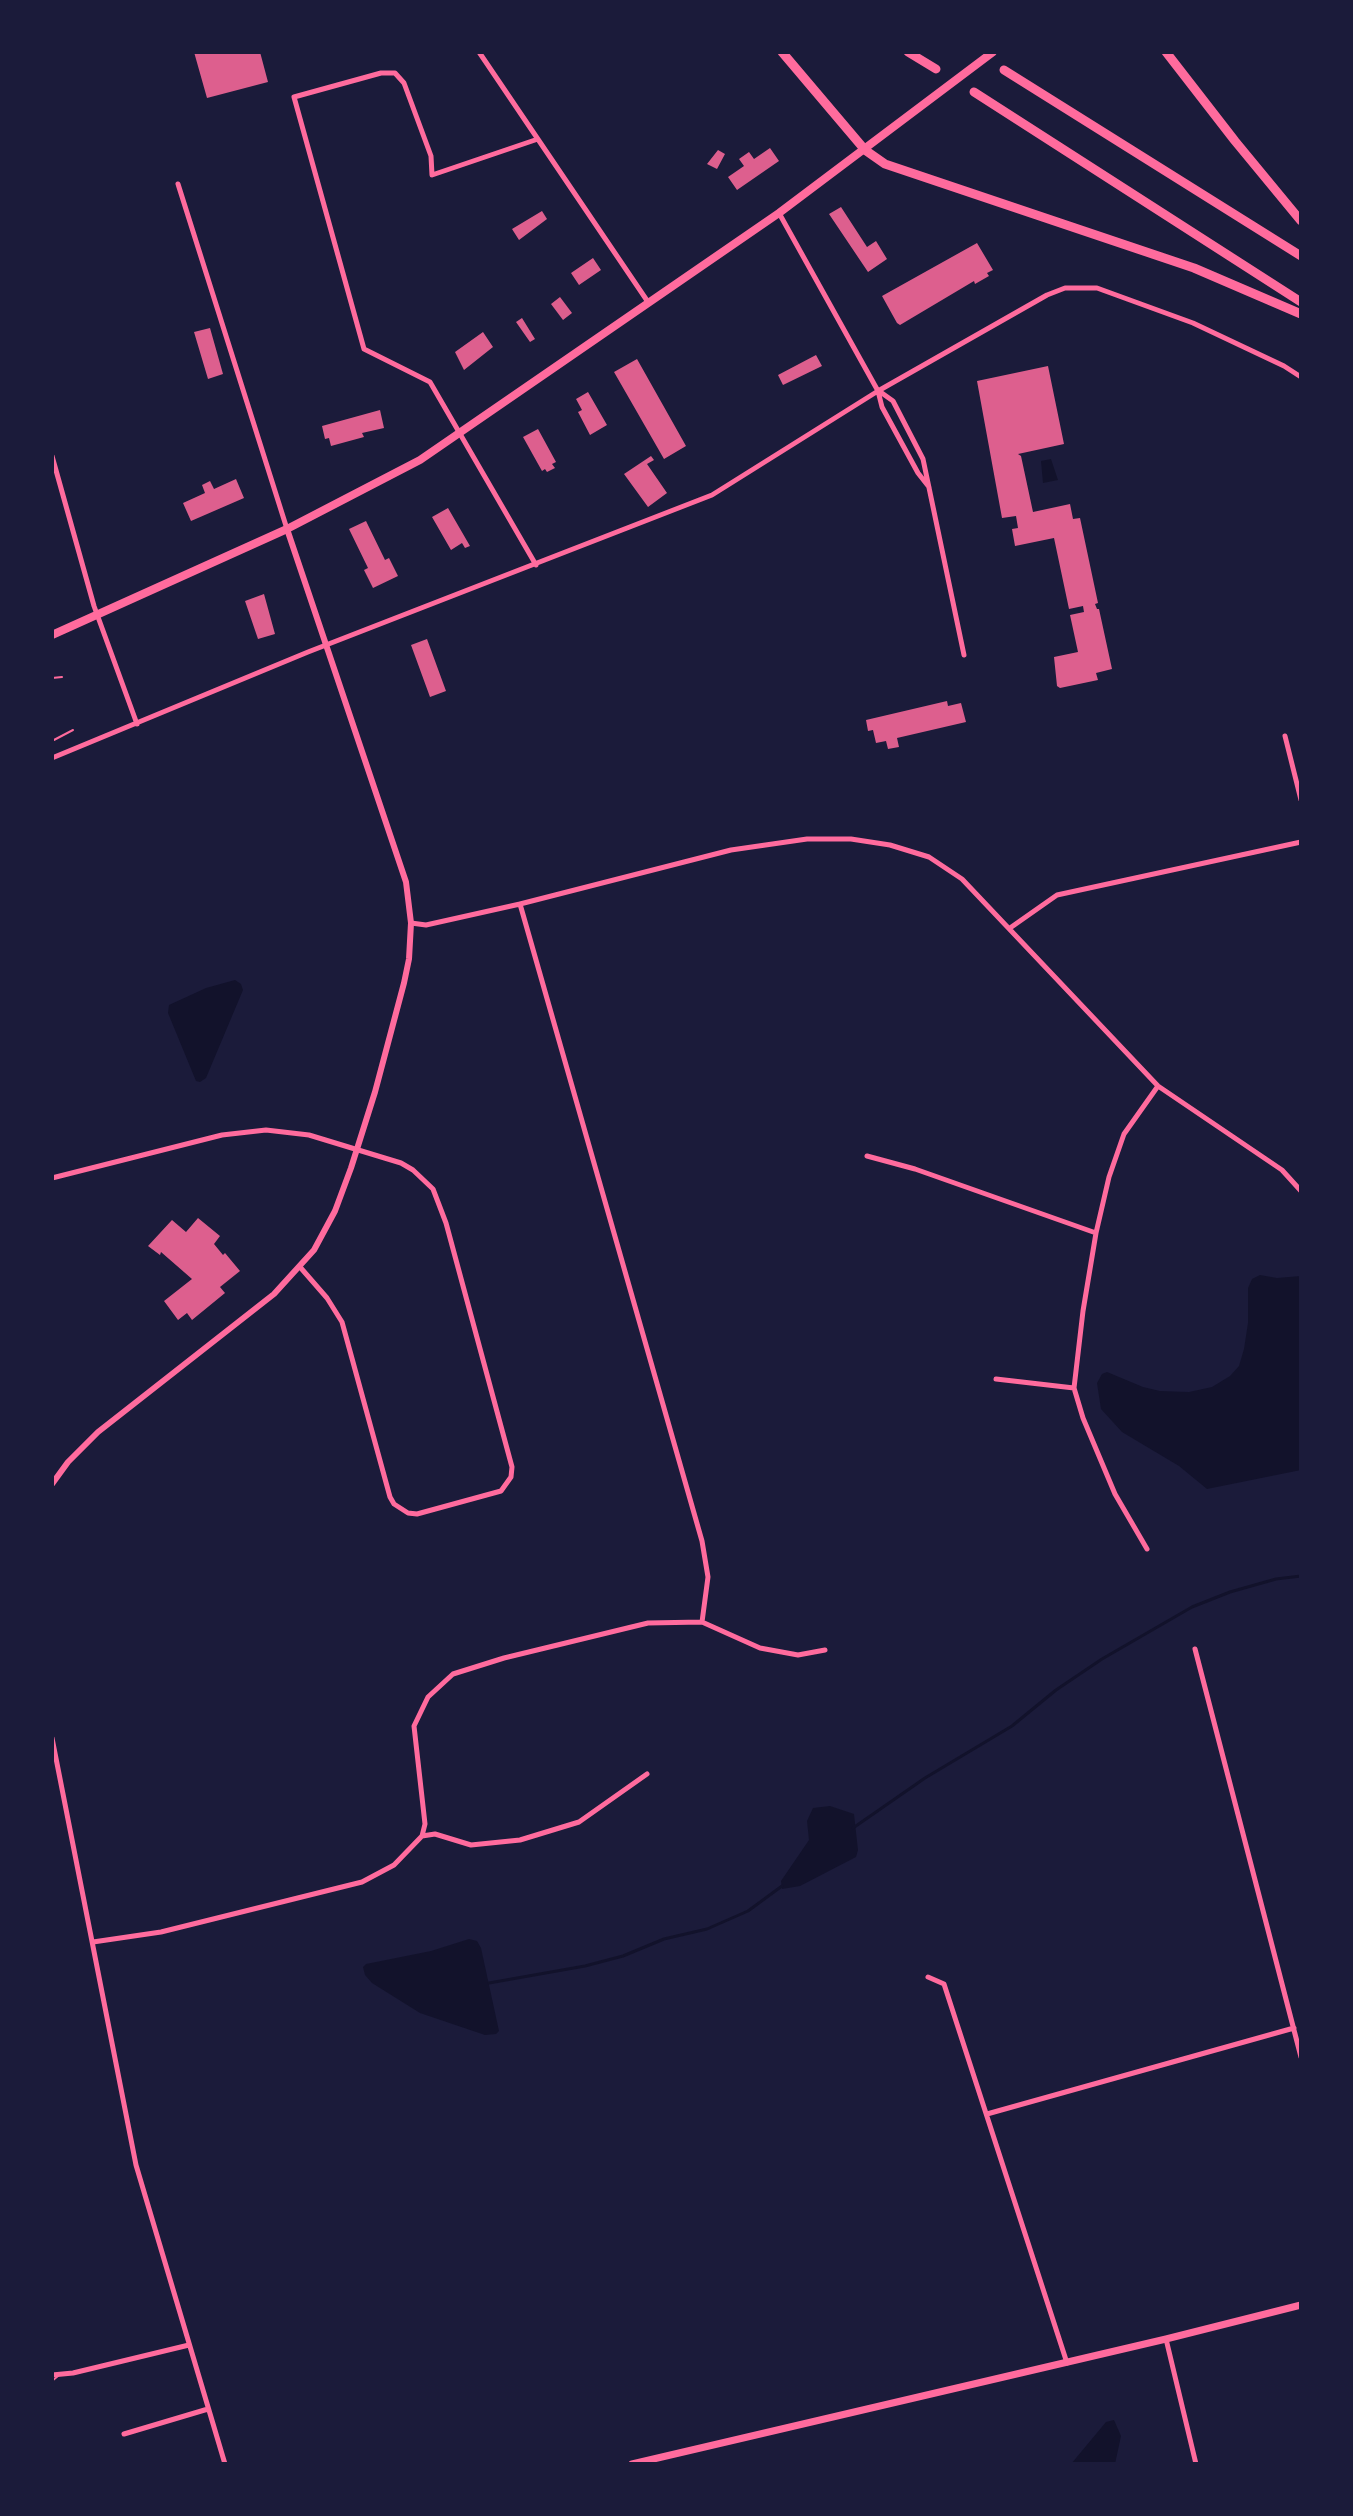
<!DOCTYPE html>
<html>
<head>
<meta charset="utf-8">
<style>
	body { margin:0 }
	#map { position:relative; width:1353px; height:2516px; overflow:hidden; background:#1b1b3a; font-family:Manrope,sans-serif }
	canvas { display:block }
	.frame { position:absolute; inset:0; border:54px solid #1b1b3a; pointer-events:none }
</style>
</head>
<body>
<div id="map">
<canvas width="1353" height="2516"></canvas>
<div class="frame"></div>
</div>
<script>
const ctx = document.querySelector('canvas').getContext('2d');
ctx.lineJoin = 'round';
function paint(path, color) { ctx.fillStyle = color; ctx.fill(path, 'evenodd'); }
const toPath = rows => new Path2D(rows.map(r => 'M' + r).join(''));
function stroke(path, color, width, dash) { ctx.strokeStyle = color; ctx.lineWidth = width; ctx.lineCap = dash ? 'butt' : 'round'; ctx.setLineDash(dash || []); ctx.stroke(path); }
paint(toPath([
	[1051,459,1058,480,1043,483,1041,461],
	[235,980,241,984,243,990,206,1078,200,1082,196,1081,168,1013,169,1005,206,988],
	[1260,1275,1277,1278,1301,1276,1301,1470,1207,1489,1179,1466,1122,1432,1101,1409,1097,1383,1102,1374,1107,1372,1143,1387,1160,1391,1189,1392,1212,1387,1230,1376,1239,1366,1244,1349,1248,1323,1248,1288,1252,1279],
	[830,1806,854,1814,858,1850,856,1857,800,1886,782,1889,781,1881,809,1840,807,1821,813,1808],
	[469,1939,477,1941,481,1948,499,2031,496,2034,485,2035,420,2013,372,1983,365,1975,363,1967,366,1964,431,1951],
	[1114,2420,1121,2436,1115,2464,1071,2464,1106,2422]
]), '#12122b');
stroke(toPath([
	[853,1828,925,1778,1012,1726,1056,1690,1102,1659,1192,1607,1230,1592,1276,1579,1301,1576],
	[489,1983,585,1966,623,1956,664,1939,707,1929,748,1911,782,1886]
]), '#12122b', 3);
paint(toPath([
	[194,52,260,52,268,82,207,98],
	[770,148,779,161,737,190,728,177,744,166,739,159,749,152,754,159],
	[718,150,725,154,717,169,707,164],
	[841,207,867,247,876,241,887,259,868,272,829,214],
	[542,211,547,219,519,240,512,229],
	[977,243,993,270,987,273,989,276,975,284,974,281,900,325,897,323,882,296],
	[593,258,601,270,579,285,571,273],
	[560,297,572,313,563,320,551,304],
	[522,318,535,339,530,342,516,322],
	[210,328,223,374,208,379,194,332],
	[483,332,493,347,464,370,455,352],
	[816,355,822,366,783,385,778,375],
	[637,359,686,446,664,459,614,372],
	[1048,366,1064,444,1018,454,1021,456,1033,512,1070,504,1073,519,1080,518,1098,603,1095,604,1097,609,1099,609,1112,669,1096,673,1098,680,1060,688,1057,686,1054,657,1078,652,1070,615,1084,612,1083,606,1069,609,1054,538,1015,546,1012,529,1018,528,1016,516,1002,518,977,381],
	[588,392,607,425,590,435,578,412,582,410,576,399],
	[380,410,384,428,362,433,364,437,331,446,329,438,325,439,322,426],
	[538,429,556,462,552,464,555,468,547,472,545,469,542,471,523,437],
	[651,456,654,460,647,464,667,493,648,507,624,474],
	[236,479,244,498,191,521,183,503,205,493,202,485,210,481,214,489],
	[448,508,470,546,465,548,462,543,451,550,432,517],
	[366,521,385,560,389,558,398,576,373,588,364,570,368,568,349,529],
	[264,594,275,634,258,639,245,601],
	[427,639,446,691,430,697,411,645],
	[947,701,948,706,961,703,966,722,897,738,899,747,888,749,886,741,876,743,873,730,868,731,866,720],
	[198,1218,220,1236,214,1244,223,1255,225,1253,240,1271,220,1287,225,1293,192,1320,187,1313,178,1320,164,1301,192,1279,161,1252,160,1255,148,1246,172,1220,186,1232]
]), '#dd5f8e');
stroke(toPath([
	[52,678,62,677],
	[52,741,73,730],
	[52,2381,58,2376]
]), '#ff6b9d', 2);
stroke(toPath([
	[479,52,648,302],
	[178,184,287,529],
	[779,213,878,391,882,407,918,473,929,487],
	[879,391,893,401,923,459,964,655],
	[52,456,94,606,137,724],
	[536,565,430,382,364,349,294,97,381,73,395,73,404,83,431,156,432,175,538,139],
	[1285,736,1301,800],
	[52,758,308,652,712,495,878,391,1047,295,1065,288,1097,288,1193,323,1284,366,1301,377],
	[520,904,702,1541,708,1577,702,1622],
	[411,923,426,925,520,904,731,850,807,839,851,839,890,845,929,857,962,879,1158,1086,1282,1170,1301,1191],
	[1010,928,1057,895,1301,842],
	[867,1156,915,1169,1096,1233],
	[52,1178,222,1135,266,1130,309,1135,401,1163,413,1170,433,1189,446,1223,512,1467,511,1477,501,1491,417,1514,408,1513,394,1504,390,1497,342,1322,327,1298,300,1267],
	[996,1379,1074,1388],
	[1147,1549,1115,1494,1083,1418,1074,1388,1083,1311,1096,1233,1109,1177,1124,1134,1158,1086],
	[1195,1649,1301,2057],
	[52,1738,136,2165,225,2464],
	[422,1836,435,1834,471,1845,520,1840,579,1822,647,1774],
	[93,1942,161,1932,362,1882,394,1865,422,1836,425,1824,414,1726,428,1697,453,1674,504,1658,648,1623,702,1622,760,1648,798,1655,825,1650],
	[928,1977,944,1984,1067,2363],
	[987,2114,1294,2028],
	[1166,2339,1196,2464],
	[52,2375,73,2373,189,2345],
	[124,2434,208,2409]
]), '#ff6b9d', 5);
stroke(toPath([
	[52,1484,68,1462,98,1432,274,1294,314,1250,335,1211,351,1168,375,1092,404,983,409,959,411,923,406,882,287,529]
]), '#ff6b9d', 6);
stroke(toPath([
	[632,2464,1166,2339,1301,2305]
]), '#ff6b9d', 7);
stroke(toPath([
	[52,635,287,529,420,460,779,213,993,52]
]), '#ff6b9d', 8);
stroke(toPath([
	[782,52,865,150,885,164,1194,268,1301,314],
	[908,52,936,69],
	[1166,52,1235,141,1301,221],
	[1004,70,1301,256],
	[974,92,1301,302]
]), '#ff6b9d', 9);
</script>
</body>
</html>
